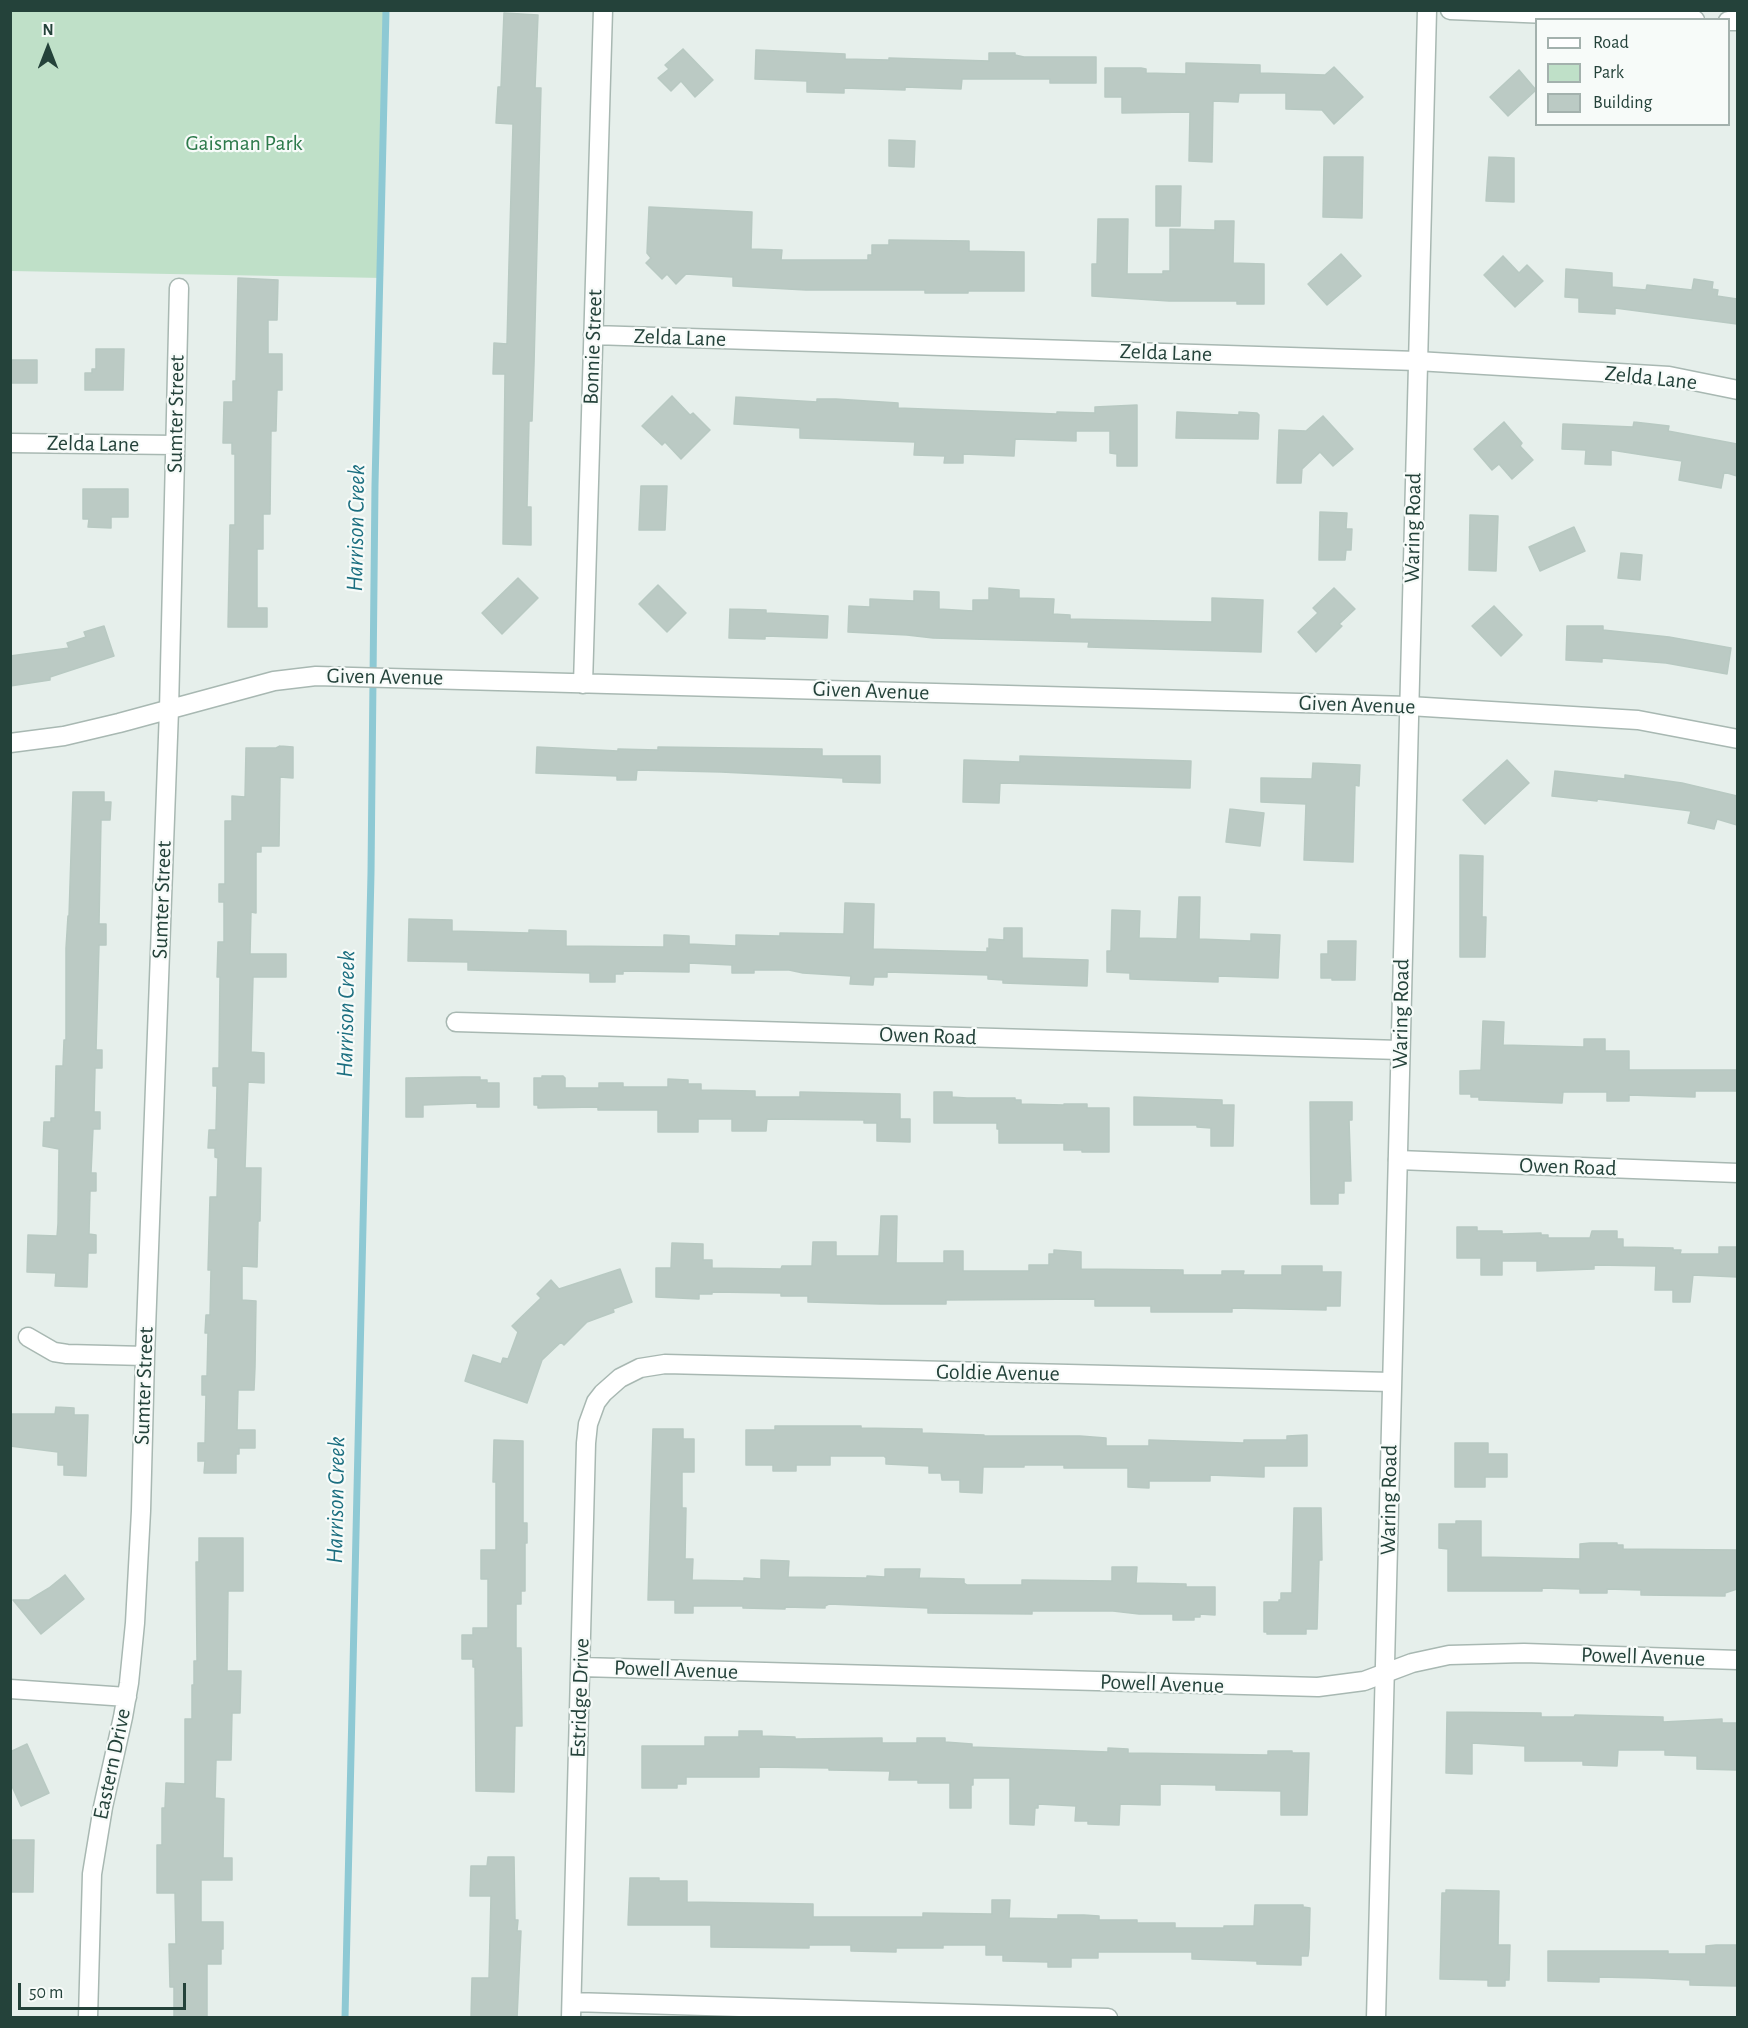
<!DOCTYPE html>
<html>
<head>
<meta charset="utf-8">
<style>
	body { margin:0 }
	#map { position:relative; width:1748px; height:2028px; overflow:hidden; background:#e6efeb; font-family:"Alegreya Sans",sans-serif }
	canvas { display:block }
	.frame { position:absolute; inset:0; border:12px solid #24423a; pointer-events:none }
	.legend { position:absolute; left:1535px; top:18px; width:195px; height:108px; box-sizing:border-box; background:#f7fbf9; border:2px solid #a3b1ad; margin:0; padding:8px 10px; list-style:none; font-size:18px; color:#24423a }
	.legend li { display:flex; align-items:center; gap:12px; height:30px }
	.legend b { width:30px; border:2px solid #a3b1ad }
	.north { position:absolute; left:18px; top:18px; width:60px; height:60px; -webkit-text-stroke:4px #f7fbf9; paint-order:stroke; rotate:0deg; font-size:16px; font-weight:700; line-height:24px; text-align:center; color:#24423a }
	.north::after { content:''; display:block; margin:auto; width:21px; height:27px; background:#24423a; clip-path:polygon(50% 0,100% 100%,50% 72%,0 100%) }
	.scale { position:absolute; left:18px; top:1983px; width:168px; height:27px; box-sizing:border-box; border:3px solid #24423a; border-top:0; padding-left:8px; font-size:18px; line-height:21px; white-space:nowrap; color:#24423a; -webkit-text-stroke:4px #f7fbf9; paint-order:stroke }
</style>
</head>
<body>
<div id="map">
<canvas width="1748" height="2028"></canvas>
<div class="frame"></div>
<ul class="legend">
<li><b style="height:8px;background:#fff"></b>Road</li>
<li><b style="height:16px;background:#bfe0c8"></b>Park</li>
<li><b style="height:16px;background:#bbcac4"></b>Building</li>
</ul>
<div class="north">N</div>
<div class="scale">50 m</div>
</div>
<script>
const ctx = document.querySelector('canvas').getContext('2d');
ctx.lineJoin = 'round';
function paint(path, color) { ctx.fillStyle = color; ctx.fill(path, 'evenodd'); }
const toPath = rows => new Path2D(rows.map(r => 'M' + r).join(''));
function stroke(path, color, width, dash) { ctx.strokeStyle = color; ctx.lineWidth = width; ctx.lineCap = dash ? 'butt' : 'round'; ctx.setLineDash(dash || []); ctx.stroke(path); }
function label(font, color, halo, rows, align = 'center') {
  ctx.font = font + ' "Alegreya Sans",sans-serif'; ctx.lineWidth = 4.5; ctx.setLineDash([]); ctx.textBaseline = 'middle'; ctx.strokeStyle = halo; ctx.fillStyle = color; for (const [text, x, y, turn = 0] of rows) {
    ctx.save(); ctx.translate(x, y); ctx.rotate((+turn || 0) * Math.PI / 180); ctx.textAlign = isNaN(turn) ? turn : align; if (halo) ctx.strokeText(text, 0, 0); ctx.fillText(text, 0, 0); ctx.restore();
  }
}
paint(toPath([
	[11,10,386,11,383,278,11,271]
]), '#bfe0c8');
stroke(toPath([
	[345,2018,371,873,375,485,386,10]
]), '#8ec9d4', 7);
const building = toPath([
	[504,13,538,15,535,88,541,88,534,364,532,421,529,421,527,507,531,507,531,545,503,544,505,374,493,374,494,343,507,344,509,263,513,124,496,123,498,87,501,87,504,13],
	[683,49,713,80,695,97,681,81,671,91,658,78,669,69,665,65,683,49],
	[756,50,845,54,845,59,889,60,889,58,989,61,989,53,1015,53,1015,55,1024,57,1096,57,1096,83,1050,83,1050,79,962,79,961,89,905,87,905,90,844,88,844,93,807,92,807,81,755,79,756,50],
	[1186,63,1260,65,1260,73,1325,75,1334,67,1363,97,1334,124,1322,110,1286,109,1286,93,1239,93,1238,102,1213,101,1212,162,1189,161,1190,112,1122,113,1122,97,1105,97,1105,68,1141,68,1146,69,1146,73,1186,74,1186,63],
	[1519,70,1536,90,1508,116,1490,97,1519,70],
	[889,140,915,141,914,167,889,166,889,140],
	[1324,157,1363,157,1362,218,1323,217,1324,157],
	[1489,157,1514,158,1514,202,1486,201,1489,157],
	[1156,186,1181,186,1180,226,1156,226,1156,186],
	[649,207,752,212,751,249,782,250,781,260,868,260,868,255,872,255,872,245,889,245,889,240,969,241,969,251,1024,252,1024,291,968,291,968,293,925,293,925,290,806,290,733,286,733,277,686,274,676,284,667,274,662,279,646,263,651,258,647,253,649,207],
	[1098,219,1128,219,1127,274,1163,274,1163,271,1170,271,1170,229,1215,230,1215,221,1234,221,1233,263,1264,264,1264,304,1237,304,1237,301,1169,301,1092,296,1092,264,1097,264,1098,219],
	[1341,254,1361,276,1327,305,1308,284,1341,254],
	[1503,256,1519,273,1527,265,1543,281,1515,307,1484,275,1503,256],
	[1566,269,1612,273,1612,287,1646,290,1647,285,1692,290,1694,279,1713,282,1712,289,1718,290,1717,296,1737,299,1737,324,1615,308,1615,314,1579,312,1579,298,1565,297,1566,269],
	[238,278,278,280,277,320,268,320,268,354,282,354,282,390,277,390,276,431,271,431,270,514,263,514,263,549,257,549,257,608,267,608,267,627,228,627,230,525,235,525,235,454,232,454,232,443,223,443,224,402,233,402,233,381,236,381,238,278],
	[96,349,124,349,123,390,85,390,85,373,92,373,92,369,96,369,96,349],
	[10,360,37,360,37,383,10,383,10,360],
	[672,396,690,415,693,413,710,430,681,459,665,442,662,445,642,426,672,396],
	[736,397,817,402,817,399,836,399,898,403,898,408,1057,414,1057,412,1095,413,1095,407,1137,405,1137,466,1117,466,1117,454,1110,453,1110,431,1076,431,1076,441,1015,439,1014,456,963,454,963,463,944,463,945,456,914,455,915,442,800,438,800,428,734,424,736,397],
	[1177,412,1239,415,1239,412,1257,413,1259,415,1258,439,1176,438,1177,412],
	[1323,416,1353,449,1333,466,1320,452,1302,469,1301,483,1277,483,1279,430,1306,431,1323,416],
	[1504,422,1522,443,1520,446,1533,460,1512,479,1499,464,1492,470,1474,449,1504,422],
	[1634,422,1669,426,1668,431,1737,444,1737,476,1724,472,1721,488,1679,480,1682,461,1611,450,1611,465,1585,464,1586,450,1562,449,1563,424,1633,427,1634,422],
	[641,486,667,486,665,530,639,530,641,486],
	[83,489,128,489,128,517,111,517,111,528,88,527,89,519,83,519,83,489],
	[1320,512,1347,513,1346,529,1352,529,1351,550,1346,550,1345,560,1319,560,1320,512],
	[1470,515,1498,516,1496,571,1469,570,1470,515],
	[1574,527,1585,551,1540,571,1529,547,1574,527],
	[1621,553,1642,555,1640,580,1618,578,1621,553],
	[518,578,538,598,502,634,482,613,518,578],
	[658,585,686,613,667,632,639,604,658,585],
	[989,588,1019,590,1019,598,1054,599,1053,614,1070,615,1070,619,1212,622,1212,598,1263,600,1261,652,1088,647,1089,642,933,638,907,635,848,632,849,606,870,607,870,599,914,601,914,591,939,592,939,609,973,611,973,600,989,600,989,588],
	[1334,588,1355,609,1339,624,1342,626,1316,652,1298,632,1318,613,1313,608,1334,588],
	[1494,606,1522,635,1501,656,1472,626,1494,606],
	[730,609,766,610,766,613,828,616,827,638,765,636,765,639,729,638,730,609],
	[104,626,114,656,50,677,50,680,10,686,10,656,69,648,67,643,86,637,84,632,104,626],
	[1567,626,1603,626,1603,630,1669,637,1731,648,1727,674,1666,663,1602,658,1602,662,1566,660,1567,626],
	[280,746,293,747,293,778,280,777,279,846,261,846,261,852,256,852,256,913,251,912,250,954,286,954,286,977,253,977,251,1052,264,1053,264,1083,248,1082,245,1168,261,1168,260,1221,258,1221,257,1267,242,1266,242,1300,256,1301,255,1367,254,1390,238,1390,237,1430,255,1430,255,1448,239,1448,239,1454,236,1454,236,1473,204,1473,205,1461,198,1461,198,1443,205,1443,206,1395,202,1395,202,1376,207,1376,208,1333,205,1333,206,1315,210,1315,211,1270,208,1270,210,1197,217,1197,218,1158,215,1157,215,1148,208,1148,209,1130,216,1130,217,1086,213,1086,213,1068,219,1068,220,977,217,977,218,942,224,942,224,902,219,902,219,884,225,884,225,821,232,821,232,796,245,797,246,748,276,748,280,746],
	[537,747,618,751,618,749,658,750,658,747,822,749,822,756,880,756,880,783,843,782,843,778,721,772,637,770,636,780,617,780,617,776,536,773,537,747],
	[1020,756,1191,761,1190,788,1000,783,999,803,963,802,964,760,1020,762,1020,756],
	[1507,760,1529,783,1485,824,1463,800,1507,760],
	[1313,763,1360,765,1359,786,1355,785,1353,862,1304,860,1306,804,1261,802,1261,778,1312,779,1313,763],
	[1555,771,1625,779,1625,775,1682,783,1737,796,1737,825,1717,819,1714,829,1688,823,1691,811,1597,799,1597,801,1552,796,1555,771],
	[73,792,104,792,104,802,111,802,110,820,101,820,99,924,106,924,106,945,99,945,96,1050,102,1050,102,1068,95,1068,94,1112,100,1112,100,1129,93,1129,91,1173,96,1173,96,1191,90,1191,89,1234,96,1235,96,1253,88,1253,87,1287,55,1286,56,1273,27,1272,28,1235,57,1236,58,1224,59,1149,43,1146,44,1122,51,1122,51,1118,55,1118,56,1066,63,1066,64,1040,66,1040,66,948,68,916,69,916,73,792],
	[1230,809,1264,813,1260,846,1226,842,1230,809],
	[1460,855,1483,856,1482,917,1486,917,1485,957,1460,957,1460,855],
	[1179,897,1200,897,1199,939,1251,941,1251,934,1280,935,1278,978,1218,976,1218,982,1130,979,1130,973,1107,972,1107,951,1111,951,1112,910,1140,911,1139,938,1177,939,1179,897],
	[845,903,874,904,873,949,987,952,987,948,989,949,989,939,1004,940,1004,928,1022,928,1022,958,1088,960,1087,986,1003,983,1003,980,988,979,988,975,887,972,887,977,874,977,873,985,850,984,851,976,803,973,789,970,754,970,754,973,732,973,732,965,689,963,689,972,623,971,623,974,615,974,615,982,590,982,590,973,468,970,468,962,408,961,409,919,452,920,452,931,529,933,529,930,566,931,566,946,664,947,664,935,689,936,689,944,736,946,736,935,780,936,780,933,844,934,845,903],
	[1328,941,1356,941,1355,980,1332,980,1332,978,1321,978,1321,954,1328,954,1328,941],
	[1483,1021,1504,1022,1503,1045,1584,1047,1584,1039,1605,1039,1605,1051,1629,1051,1629,1070,1737,1070,1737,1091,1695,1091,1695,1097,1629,1095,1629,1101,1607,1101,1607,1092,1563,1092,1562,1103,1479,1100,1479,1097,1471,1097,1471,1094,1460,1094,1460,1071,1481,1070,1483,1021],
	[542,1076,563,1076,565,1078,565,1088,599,1088,599,1083,623,1083,623,1087,668,1087,668,1079,688,1080,688,1084,701,1084,701,1090,755,1091,755,1097,800,1097,800,1092,900,1094,900,1119,910,1119,910,1142,877,1141,877,1123,864,1123,864,1120,767,1119,766,1131,732,1131,732,1119,698,1119,698,1132,658,1132,658,1110,598,1110,598,1107,538,1108,538,1105,534,1105,534,1078,542,1078,542,1076],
	[463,1077,480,1077,480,1080,487,1080,487,1083,499,1083,499,1107,477,1107,477,1103,423,1105,423,1117,406,1117,406,1078,463,1077],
	[934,1092,952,1092,952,1097,967,1098,1015,1098,1015,1100,1021,1100,1021,1104,1064,1105,1064,1104,1087,1104,1087,1108,1109,1108,1109,1152,1082,1152,1082,1150,1064,1150,1064,1143,999,1143,999,1129,997,1129,997,1123,934,1123,934,1092],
	[1134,1097,1222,1100,1222,1105,1234,1105,1233,1146,1211,1146,1211,1128,1197,1127,1197,1125,1134,1125,1134,1097],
	[1310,1102,1352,1102,1352,1120,1349,1120,1351,1181,1344,1181,1344,1193,1338,1193,1338,1204,1311,1204,1310,1102],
	[881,1216,897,1216,896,1263,944,1263,944,1251,963,1251,963,1271,1029,1271,1029,1265,1049,1265,1049,1254,1054,1254,1054,1250,1081,1252,1081,1269,1183,1270,1183,1275,1222,1275,1222,1271,1244,1271,1243,1275,1282,1275,1282,1266,1322,1266,1322,1272,1341,1272,1340,1306,1326,1306,1326,1310,1232,1308,1232,1312,1151,1312,1151,1306,1095,1306,1095,1299,946,1300,946,1304,880,1304,808,1302,808,1296,781,1296,781,1293,712,1292,712,1294,699,1294,699,1299,656,1297,656,1268,671,1268,672,1243,703,1244,703,1260,712,1260,712,1268,781,1269,782,1266,812,1266,813,1242,836,1242,836,1256,879,1256,881,1216],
	[1457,1227,1477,1227,1477,1231,1502,1231,1502,1234,1541,1233,1541,1235,1548,1235,1548,1238,1590,1238,1592,1231,1617,1231,1617,1239,1623,1239,1623,1247,1673,1248,1673,1250,1681,1250,1680,1254,1719,1254,1719,1247,1737,1247,1737,1277,1693,1275,1690,1302,1673,1302,1673,1290,1655,1290,1656,1266,1594,1265,1594,1269,1537,1271,1537,1261,1502,1261,1502,1275,1481,1275,1481,1258,1457,1258,1457,1227],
	[620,1269,632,1302,613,1309,614,1312,587,1322,564,1345,561,1342,542,1360,527,1403,465,1381,473,1355,501,1364,503,1358,508,1359,518,1332,512,1326,541,1298,537,1294,551,1280,559,1289,620,1269],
	[56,1407,74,1408,74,1415,88,1415,86,1476,64,1475,64,1465,58,1465,58,1452,10,1446,10,1414,55,1414,56,1407],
	[775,1426,861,1426,861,1428,922,1429,922,1433,984,1435,984,1436,1080,1436,1106,1438,1106,1446,1149,1446,1149,1440,1244,1443,1244,1440,1287,1440,1287,1436,1307,1435,1307,1466,1264,1466,1264,1477,1210,1475,1210,1481,1149,1481,1149,1488,1128,1487,1128,1468,1064,1468,1064,1465,1024,1465,1024,1467,983,1467,982,1493,960,1492,960,1480,942,1480,941,1473,929,1473,929,1466,886,1464,886,1458,884,1456,830,1456,830,1465,796,1465,796,1471,773,1471,773,1465,746,1465,746,1430,775,1430,775,1426],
	[653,1429,683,1429,683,1439,694,1439,694,1472,682,1472,682,1508,686,1508,685,1559,693,1559,692,1580,744,1581,744,1578,761,1579,761,1560,789,1561,788,1577,867,1578,867,1576,885,1577,885,1569,920,1569,919,1578,964,1579,964,1583,967,1585,1022,1585,1022,1580,1112,1581,1112,1567,1137,1567,1136,1583,1186,1584,1186,1587,1215,1587,1215,1615,1200,1614,1200,1617,1194,1617,1194,1620,1173,1620,1173,1614,1139,1614,1113,1611,1032,1611,1032,1614,928,1613,928,1608,829,1604,825,1606,825,1608,785,1607,785,1609,743,1608,743,1606,693,1606,693,1613,675,1613,675,1600,648,1600,653,1429],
	[494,1440,523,1441,523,1523,527,1523,527,1543,525,1543,525,1591,521,1591,521,1604,516,1604,516,1648,521,1648,522,1726,515,1726,514,1792,476,1791,475,1667,473,1667,473,1659,462,1659,462,1635,473,1635,473,1628,488,1628,488,1579,481,1579,481,1550,496,1550,496,1482,493,1482,494,1440],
	[1455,1443,1488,1443,1488,1454,1507,1454,1507,1477,1485,1477,1485,1487,1455,1487,1455,1443],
	[1294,1508,1321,1508,1322,1560,1319,1560,1317,1629,1306,1629,1306,1634,1267,1634,1267,1632,1264,1632,1264,1602,1279,1602,1279,1600,1281,1600,1281,1593,1292,1593,1294,1508],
	[1456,1521,1481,1521,1481,1557,1580,1559,1580,1544,1590,1543,1617,1543,1617,1545,1623,1545,1623,1549,1737,1550,1737,1589,1725,1593,1725,1596,1641,1595,1641,1590,1607,1589,1607,1593,1580,1593,1580,1589,1542,1588,1542,1591,1448,1591,1448,1549,1439,1548,1439,1524,1456,1524,1456,1521],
	[199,1538,243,1538,243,1591,228,1591,227,1671,241,1671,240,1713,232,1713,231,1760,216,1760,215,1798,224,1799,223,1858,232,1858,232,1880,201,1880,201,1922,223,1922,223,1949,221,1949,221,1964,207,1964,207,2018,174,2018,174,1987,170,1987,169,1944,176,1944,175,1893,157,1893,157,1845,162,1845,162,1808,165,1808,166,1783,185,1784,185,1719,192,1719,192,1685,194,1685,194,1661,197,1661,196,1562,199,1562,199,1538],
	[65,1575,84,1599,41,1634,13,1600,29,1600,49,1588,65,1575],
	[1447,1712,1541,1713,1541,1717,1574,1717,1575,1715,1663,1717,1663,1722,1722,1719,1722,1723,1737,1723,1737,1770,1697,1769,1697,1756,1665,1755,1665,1750,1618,1750,1617,1766,1583,1765,1583,1761,1525,1761,1525,1746,1472,1743,1472,1774,1446,1773,1447,1712],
	[739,1731,762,1731,762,1736,795,1737,795,1739,882,1738,882,1743,917,1743,917,1738,945,1738,945,1742,972,1744,972,1747,1108,1752,1108,1748,1128,1749,1128,1753,1268,1755,1268,1751,1292,1751,1292,1753,1309,1753,1307,1815,1281,1815,1281,1791,1216,1790,1216,1785,1160,1784,1160,1805,1120,1804,1119,1825,1088,1824,1088,1821,1075,1821,1076,1806,1038,1804,1038,1808,1035,1808,1034,1825,1010,1824,1010,1778,973,1778,973,1785,971,1785,971,1808,950,1808,950,1783,918,1783,918,1780,889,1780,890,1771,829,1770,829,1768,759,1767,759,1777,686,1777,686,1784,677,1784,677,1788,642,1788,642,1746,705,1746,705,1737,739,1737,739,1731],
	[27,1744,49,1793,21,1806,10,1782,10,1752,27,1744],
	[10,1840,34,1840,33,1892,10,1892,10,1840],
	[488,1857,514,1857,515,1920,518,1920,517,1931,521,1931,517,2018,471,2018,472,1978,489,1978,491,1896,470,1896,471,1866,487,1866,488,1857],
	[630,1878,659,1878,659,1881,687,1881,687,1902,813,1904,813,1917,923,1917,923,1913,992,1914,992,1900,1010,1900,1009,1918,1058,1919,1058,1915,1084,1915,1099,1916,1099,1920,1137,1920,1137,1923,1175,1923,1175,1928,1224,1928,1224,1926,1254,1926,1255,1905,1303,1905,1303,1907,1310,1908,1309,1948,1308,1956,1301,1956,1301,1965,1257,1964,1257,1961,1192,1959,1192,1952,1098,1952,1098,1958,1071,1958,1071,1967,1048,1967,1048,1962,1003,1961,1003,1955,986,1955,986,1945,943,1945,943,1948,896,1948,896,1952,851,1951,851,1945,809,1945,809,1948,711,1947,711,1925,628,1925,630,1878],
	[1446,1890,1499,1891,1498,1945,1510,1945,1509,1980,1505,1980,1505,1986,1488,1986,1488,1980,1440,1979,1442,1893,1446,1893,1446,1890],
	[1716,1945,1737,1945,1737,1986,1690,1985,1690,1980,1648,1978,1599,1977,1599,1982,1548,1981,1548,1951,1668,1951,1668,1954,1706,1954,1706,1946,1716,1945]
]);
paint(building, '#bbcac4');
stroke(building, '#b8c9c2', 1.5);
const minor = toPath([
	[1450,10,1695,20],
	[1728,21,1738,21],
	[593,335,1417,361,1669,376,1738,390],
	[10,443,175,445],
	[583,684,603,10],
	[10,743,64,736,119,723,274,681,316,676,1409,706,1638,720,1738,739],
	[456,1022,1400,1050],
	[1398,1160,1738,1173],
	[28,1337,54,1352,67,1354,145,1356],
	[581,1667,1318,1687,1364,1681,1412,1663,1449,1655,1524,1653,1738,1660],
	[10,1689,127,1697],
	[572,2002,1108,2018],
	[88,2018,92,1874,103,1807,123,1717,129,1683,135,1623,141,1511,145,1356,169,710,179,288],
	[571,2018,586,1443,588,1424,596,1402,603,1393,620,1378,640,1368,665,1364,1391,1382]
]);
const tertiary = toPath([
	[1376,2018,1427,10]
]);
stroke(minor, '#a8b8b2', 21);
stroke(tertiary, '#a8b8b2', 21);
stroke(minor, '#fff', 18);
stroke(tertiary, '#fff', 18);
label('22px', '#2d7a4b', '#f7fbf9', [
	["Gaisman Park",244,143]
]);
label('22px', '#24423a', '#f7fbf9', [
	["Zelda Lane",680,338,2],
	["Bonnie Street",593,347,-88],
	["Zelda Lane",1166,353,2],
	["Zelda Lane",1651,378,6],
	["Sumter Street",176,414,-89],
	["Zelda Lane",93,444,1],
	["Waring Road",1413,528,-89],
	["Given Avenue",385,677,1],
	["Given Avenue",871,691,2],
	["Given Avenue",1357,705,2],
	["Sumter Street",162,900,-88],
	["Waring Road",1401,1014,-89],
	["Owen Road",928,1036,2],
	["Owen Road",1568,1167,2],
	["Goldie Avenue",998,1373,1],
	["Sumter Street",144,1386,-88],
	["Waring Road",1389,1500,-89],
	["Powell Avenue",1643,1657,2],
	["Powell Avenue",676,1670,2],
	["Powell Avenue",1162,1684,2],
	["Estridge Drive",580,1698,-88],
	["Eastern Drive",112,1764,-78]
]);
label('italic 24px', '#1c6f80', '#f7fbf9', [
	["Harrison Creek",356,528,-89],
	["Harrison Creek",346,1014,-89],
	["Harrison Creek",336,1500,-89]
]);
</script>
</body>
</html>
